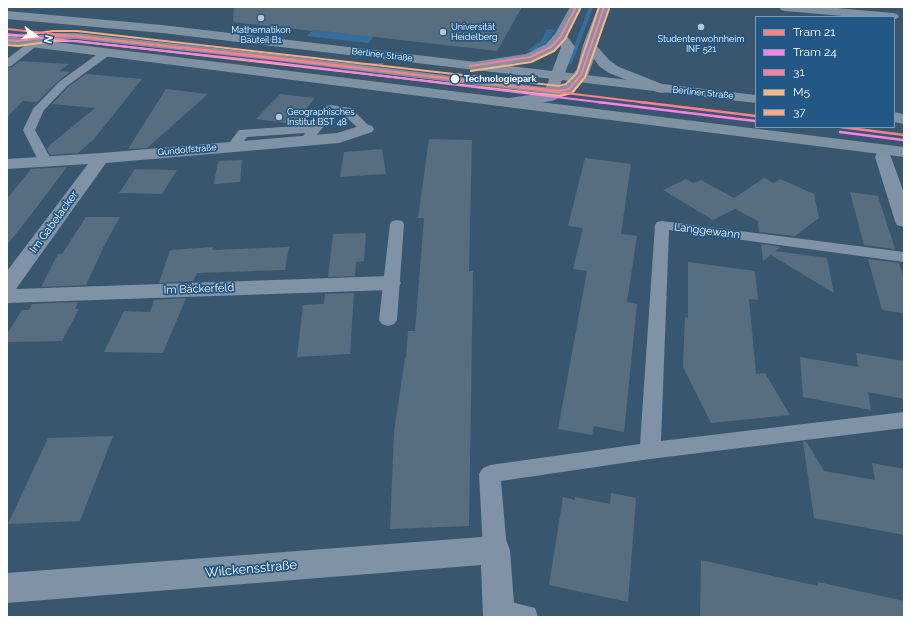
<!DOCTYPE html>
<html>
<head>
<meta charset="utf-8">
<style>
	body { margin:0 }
	#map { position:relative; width:911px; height:624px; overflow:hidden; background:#39566f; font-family:Raleway,sans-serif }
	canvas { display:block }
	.frame { position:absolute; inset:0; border:8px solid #fff; pointer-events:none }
	.legend { position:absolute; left:755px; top:16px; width:140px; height:112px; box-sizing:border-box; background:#235785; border:1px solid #7b9ab6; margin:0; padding:5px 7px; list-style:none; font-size:12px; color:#fff }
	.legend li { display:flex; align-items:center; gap:8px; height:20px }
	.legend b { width:20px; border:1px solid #7b9ab6 }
	.north { position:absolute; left:16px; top:16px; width:40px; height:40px; -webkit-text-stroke:3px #235785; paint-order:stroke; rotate:105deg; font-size:11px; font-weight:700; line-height:16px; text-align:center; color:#fff }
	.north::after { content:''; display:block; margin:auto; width:14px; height:18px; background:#fff; clip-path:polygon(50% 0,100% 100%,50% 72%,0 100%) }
</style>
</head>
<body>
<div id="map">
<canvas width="911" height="624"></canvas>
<div class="frame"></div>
<ul class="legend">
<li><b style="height:5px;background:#ff8085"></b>Tram 21</li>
<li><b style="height:5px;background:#ff80e6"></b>Tram 24</li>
<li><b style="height:5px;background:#ff8098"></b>31</li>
<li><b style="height:5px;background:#ffb580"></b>M5</li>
<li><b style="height:5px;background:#ffa980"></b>37</li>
</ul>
<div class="north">N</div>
</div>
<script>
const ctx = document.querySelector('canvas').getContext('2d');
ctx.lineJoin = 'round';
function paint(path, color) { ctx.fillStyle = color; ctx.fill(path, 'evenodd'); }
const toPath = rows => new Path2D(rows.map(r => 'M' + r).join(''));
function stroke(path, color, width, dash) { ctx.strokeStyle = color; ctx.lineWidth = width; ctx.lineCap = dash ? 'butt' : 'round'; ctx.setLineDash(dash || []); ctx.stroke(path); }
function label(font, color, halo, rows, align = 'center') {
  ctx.font = font + ' Raleway,sans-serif'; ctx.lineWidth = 3.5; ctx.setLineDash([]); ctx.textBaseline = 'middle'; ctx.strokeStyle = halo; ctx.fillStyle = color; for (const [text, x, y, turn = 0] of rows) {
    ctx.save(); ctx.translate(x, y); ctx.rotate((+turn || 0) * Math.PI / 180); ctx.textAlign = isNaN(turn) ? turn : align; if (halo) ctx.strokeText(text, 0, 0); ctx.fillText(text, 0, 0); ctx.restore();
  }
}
paint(toPath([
	[589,7,593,7,572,64,567,64],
	[547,29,555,30,547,42,535,50,526,51,541,41],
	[314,30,374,36,369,43,306,36]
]), '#376d9b');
paint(toPath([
	[234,7,522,7,497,51,314,30,312,31,233,22],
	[20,61,69,64,59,71,70,72,58,81,37,102,23,101,7,117,7,68,12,67],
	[86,74,142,79,94,139,78,153,50,155,47,149,51,144,95,108,52,104,68,87],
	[166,89,208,94,147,148,128,149],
	[280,94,288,95,315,98,293,124,256,119],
	[429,139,472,140,469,271,473,271,469,526,390,529,394,432,405,358,406,358,408,331,415,331,424,218,418,218],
	[382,149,386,174,340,177,344,152],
	[585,158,631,164,621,234,637,236,627,302,637,304,624,432,594,426,592,435,558,429,587,271,573,269,583,228,568,226],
	[242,160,240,182,214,184,218,161],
	[67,167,33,212,7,245,7,199,31,169],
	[135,169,177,170,162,194,119,193],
	[764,178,774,183,780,179,814,194,819,218,795,236,759,232,758,221,735,209,713,220,663,190,686,179,694,183,701,180,734,198],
	[850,192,878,196,895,249,864,245],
	[86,217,120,217,105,244,86,285,41,287,58,254,62,254],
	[366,233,364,261,356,262,355,276,328,277,333,234],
	[761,244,781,247,775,251,827,258,834,293,771,255,763,261],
	[213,247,212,250,289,247,285,270,197,273,193,281,159,283,170,250],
	[868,259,899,263,904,278,904,313,882,310],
	[688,262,755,271,758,300,749,299,756,374,765,373,790,415,711,423,683,367,685,317,688,318],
	[354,293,350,354,297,357,303,305,324,304,325,294],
	[186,298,163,353,104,352,124,311,150,312,154,300],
	[78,302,75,309,79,309,62,341,7,342,7,334,22,310,29,310,32,304],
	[856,353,904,361,904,399,868,392,871,410,803,397,800,357,858,367],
	[113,436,80,521,8,524,48,438],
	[806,441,824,471,875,480,872,463,904,469,904,535,814,518,803,442],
	[611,493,636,498,628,602,549,585,563,497,575,500,575,497,610,504],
	[701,560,818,586,818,582,904,601,904,617,700,617]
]), '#576e81');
paint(toPath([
	[54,33,76,33,270,54,551,88,568,86,572,87,574,89,572,91,568,92,551,94,270,60,76,39,54,39,38,41,39,43,38,45,11,66,7,67,7,59,28,43,14,43,13,41,14,39,54,33],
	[107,49,111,50,112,52,111,54,67,86,44,110,35,130,52,161,50,164,40,164,23,130,33,109,59,82,103,50,107,49],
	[331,105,351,108,372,129,370,132,362,132,343,114,334,113,312,141,304,141,302,138,305,133,247,137,237,150,232,151,227,150,226,147,239,130,312,125,327,106,331,105],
	[397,220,402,221,404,224,397,320,394,324,388,326,382,324,379,320,390,224,392,221,397,220],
	[662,221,904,252,904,262,669,230,661,441,904,412,904,428,650,459,501,481,507,550,503,557,495,560,487,557,483,550,479,474,483,468,490,465,640,444,655,225,657,222,662,221],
	[499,599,535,608,538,617,489,617,487,611,490,603,499,599]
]), '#8092a5');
paint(toPath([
	[570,7,582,7,567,36,575,47,559,88,564,86,577,69,583,45,598,7,610,7,597,46,609,60,619,67,667,86,669,89,667,92,662,93,657,92,609,73,599,66,594,59,588,75,574,92,552,101,507,107,502,105,499,102,502,99,544,93,561,47,560,45,556,50,530,61,473,70,468,69,466,66,468,63,473,62,526,54,546,44,555,34,570,7],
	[779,7,824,7,893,13,897,14,899,17,894,20,894,17,854,17,785,11,781,10,779,7],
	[366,124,372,126,374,129,372,132,339,143,106,163,16,289,390,276,397,278,401,283,397,288,390,290,7,303,7,271,88,164,7,169,7,159,101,153,337,133,366,124],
	[883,152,889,153,891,157,904,193,904,227,897,225,895,221,875,157,877,153,883,152],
	[495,536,506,540,510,550,515,617,483,617,481,565,7,603,7,573,495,536]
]), '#8092a5');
paint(toPath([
	[7,11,162,25,756,95,756,103,162,33,7,19,7,11],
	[7,36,904,147,904,157,7,44,7,36],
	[894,112,904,114,904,124,894,122,894,112]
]), '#7f92a2');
stroke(toPath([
	[333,64,383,64]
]), '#8092a4', 1);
stroke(toPath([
	[7,40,18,41,54,36,76,36,559,91,569,89,581,75,604,7],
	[470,66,530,57,551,47,561,36,576,7]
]), '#ff8098', 2);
stroke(toPath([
	[7,45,18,46,54,41,76,41,559,96,572,93,585,77,609,9],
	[471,71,531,62,554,51,565,39,580,9]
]), '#ffb580', 2);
stroke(toPath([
	[7,35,18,36,53,31,77,31,559,86,566,84,577,73,599,7]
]), '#ffa980', 2);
stroke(toPath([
	[7,29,270,57,648,103]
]), '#ff8085', 2);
stroke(toPath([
	[640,102,756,116],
	[841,127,904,135]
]), '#ff8085', 2.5);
stroke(toPath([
	[7,34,269,62,606,103]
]), '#ff80e6', 2);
stroke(toPath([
	[598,102,755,121],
	[840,132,903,140]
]), '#ff80e6', 2.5);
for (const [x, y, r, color] of [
	[261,18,4,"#bac4cd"],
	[701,27,4,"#bac4cd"],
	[443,32,4,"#bac4cd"],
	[455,79,5,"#fff"],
	[279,117,4,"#bac4cd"]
]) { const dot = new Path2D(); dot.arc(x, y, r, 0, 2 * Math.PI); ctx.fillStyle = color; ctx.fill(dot); stroke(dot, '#235785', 1.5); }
label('9px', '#fff', '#235785', [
	["Universität",451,27],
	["Heidelberg",451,37],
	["Mathematikon",261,30,"center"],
	["Bauteil B1",261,40,"center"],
	["Studentenwohnheim",701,39,"center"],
	["INF 521",701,49,"center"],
	["Geographisches",287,112],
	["Institut BST 48",287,122]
], 'left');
label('9px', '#fff', '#235785', [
	["Berliner Straße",382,55,7],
	["Berliner Straße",703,93,6],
	["Gundolfstraße",187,150,-5]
]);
label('bold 9px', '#fff', '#235785', [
	["Technologiepark",464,79]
], 'left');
label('11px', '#fff', '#235785', [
	["Im Gabelacker",54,222,-54],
	["Langgewann",707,231,7],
	["Im Bäckerfeld",199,289,-2]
]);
label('13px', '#fff', '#235785', [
	["Wilckensstraße",251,569,-5]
]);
</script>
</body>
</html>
